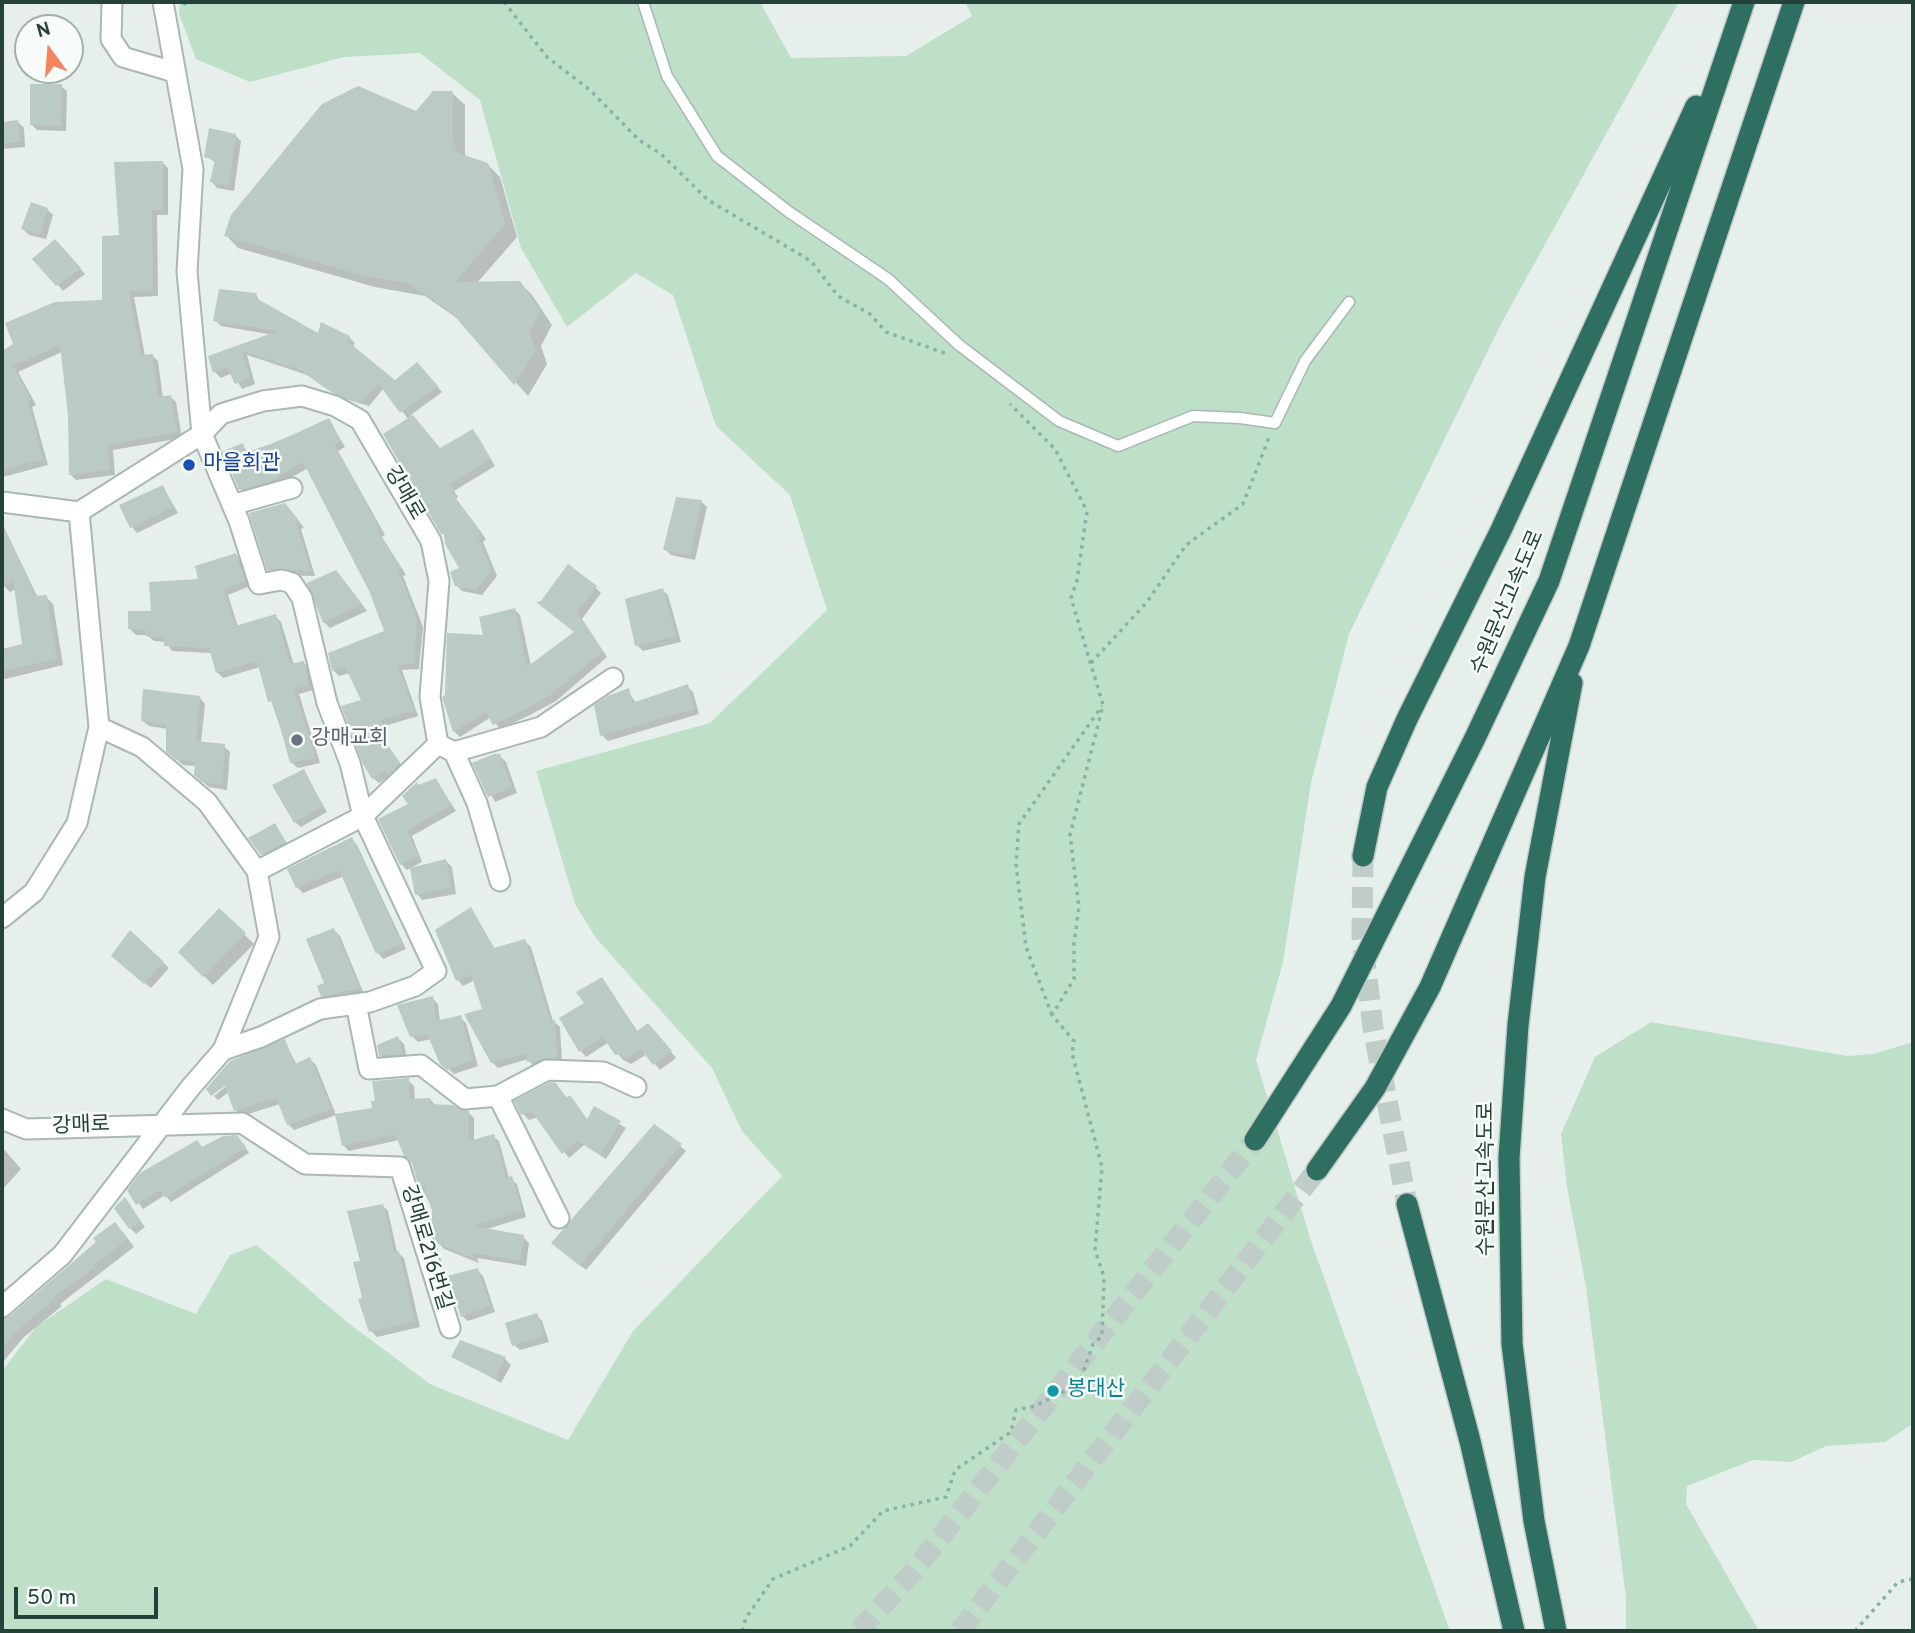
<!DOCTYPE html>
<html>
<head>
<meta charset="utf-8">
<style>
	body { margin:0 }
	#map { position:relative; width:1915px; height:1633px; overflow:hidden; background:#e6efeb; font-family:Overpass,sans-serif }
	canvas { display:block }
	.frame { position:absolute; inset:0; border:4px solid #24423a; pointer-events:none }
	.north { position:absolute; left:14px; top:14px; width:70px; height:70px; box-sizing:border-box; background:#f7fbf9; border:2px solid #a3b1ad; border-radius:50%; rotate:344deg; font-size:19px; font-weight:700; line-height:28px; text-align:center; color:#24423a }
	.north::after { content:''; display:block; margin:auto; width:24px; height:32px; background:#f4845f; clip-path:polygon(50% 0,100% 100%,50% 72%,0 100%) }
	.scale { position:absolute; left:14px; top:1587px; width:144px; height:32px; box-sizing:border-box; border:4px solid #24423a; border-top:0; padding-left:9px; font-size:21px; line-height:24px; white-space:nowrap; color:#24423a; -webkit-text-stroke:5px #f7fbf9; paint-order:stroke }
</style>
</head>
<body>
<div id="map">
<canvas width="1915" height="1633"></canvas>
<div class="frame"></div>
<div class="north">N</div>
<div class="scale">50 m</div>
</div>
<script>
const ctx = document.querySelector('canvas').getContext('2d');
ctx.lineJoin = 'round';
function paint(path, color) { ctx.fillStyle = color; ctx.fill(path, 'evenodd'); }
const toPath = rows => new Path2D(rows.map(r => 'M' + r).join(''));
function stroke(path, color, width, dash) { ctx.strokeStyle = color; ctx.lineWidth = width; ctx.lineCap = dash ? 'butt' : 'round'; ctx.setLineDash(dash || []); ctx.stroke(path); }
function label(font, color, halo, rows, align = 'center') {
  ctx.font = font + ' Overpass,"Noto Sans KR",sans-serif'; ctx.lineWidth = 5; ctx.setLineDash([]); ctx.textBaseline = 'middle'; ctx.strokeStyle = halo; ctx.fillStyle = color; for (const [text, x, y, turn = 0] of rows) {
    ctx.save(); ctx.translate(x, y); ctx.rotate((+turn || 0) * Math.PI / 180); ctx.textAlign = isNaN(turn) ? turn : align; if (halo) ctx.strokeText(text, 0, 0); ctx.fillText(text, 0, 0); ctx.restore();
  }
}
paint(toPath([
	[180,2,760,2,791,58,906,56,972,16,965,2,1679,2,1501,324,1349,634,1311,783,1283,962,1256,1060,1312,1244,1450,1631,2,1631,2,1371,36,1327,106,1279,196,1314,230,1255,257,1245,347,1322,430,1384,568,1440,633,1331,782,1176,742,1131,712,1068,596,938,575,904,536,771,710,723,827,610,790,495,716,426,673,295,636,273,567,327,521,248,480,100,420,53,344,57,250,82,196,59,179,14],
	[1651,1022,1847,1056,1873,1054,1913,1042,1913,1424,1885,1442,1826,1446,1791,1462,1753,1460,1687,1486,1686,1504,1759,1631,1626,1631,1626,1598,1586,1287,1567,1187,1561,1134,1595,1057]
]), '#bfe0c8');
paint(toPath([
	[61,86,67,91,66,131,37,130,31,124],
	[452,93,465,105,465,156,487,164,500,177,517,237,477,283,519,282,532,295,552,325,541,346,547,364,528,396,461,321,425,296,375,287,238,248,226,235],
	[18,122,24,128,25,147,2,149,2,123],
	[235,135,241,141,234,191,217,188,212,182,216,163,206,156],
	[162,162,168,168,168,215,157,215,158,296,134,297,145,356,152,355,158,361,163,398,170,396,176,402,182,438,113,450,115,475,76,480,70,474,69,415,62,352,18,372,36,405,32,407,48,465,3,477,2,353,104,301,120,237],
	[47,209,53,215,46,239,29,235,23,229],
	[61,247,85,274,63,291,58,285],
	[256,295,261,303,319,335,349,337,355,343,353,347,395,382,423,370,442,392,411,415,441,450,472,431,478,437,495,466,454,491,458,497,456,499,486,539,483,542,497,576,482,595,462,591,456,585,461,569,443,533,409,420,384,388,369,406,339,397,307,375,247,355,255,384,242,389,232,373,221,378,215,372,210,357,274,335,221,326,215,320],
	[329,420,345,447,338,451,385,535,382,537,406,575,403,576,423,627,419,669,402,670,418,716,385,726,388,735,382,737,405,770,395,779,391,775,379,783,373,778,363,702,350,673,339,676,333,670,386,632,372,592,308,468,275,487,247,495,241,489,242,445,249,453],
	[163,487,178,513,137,533,132,527],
	[701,501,707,507,695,560,671,555,665,549],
	[291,511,304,528,301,529,315,576,275,575,269,569],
	[2,523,38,598,46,597,53,604,63,665,5,679,2,676,2,650,24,645,16,589,10,592,2,584],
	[236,555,242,561,250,586,228,595,238,627,275,616,281,622,294,665,304,663,310,669,313,690,299,694,320,763,298,768,292,763,260,667,223,678,217,672,212,653,172,651,166,642,154,641,147,635,136,635,130,629],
	[342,578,367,611,330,628,324,622],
	[596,588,601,593,582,619,607,657,556,701,528,716,500,729,491,717,460,737,454,731,485,637,515,610,520,615,531,666,576,633,542,602],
	[662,590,668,595,681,642,643,651,637,645],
	[687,686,693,692,699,714,608,741,602,735,596,706,628,691,636,703],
	[200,698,205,704,201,743,224,746,230,752,227,790,209,787,202,781,196,766,183,765,174,757,168,729,149,726,143,721],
	[500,756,506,762,517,793,495,802,475,764],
	[303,771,327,812,301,827,295,822],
	[436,780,456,811,412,836,422,862,407,870,401,864,410,805,419,786],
	[275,825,290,848,268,860,262,854],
	[352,839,357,845,406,949,383,959,378,953,344,876,303,893,297,887],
	[446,861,452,867,456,894,422,900,417,894],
	[470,909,495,949,525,941,531,947,553,1021,560,1027,562,1063,534,1067,528,1059,498,1068,492,1062,484,1011,475,980,463,986,458,980,437,931],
	[219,910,254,944,213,985,180,952],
	[334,930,340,936,364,994,328,1001,322,996],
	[131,933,169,968,151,988,119,961],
	[602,979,638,1032,654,1031,676,1058,660,1070,647,1054,631,1064,623,1060,609,1042,586,1057,581,1051,587,1003],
	[432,998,438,1004,440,1022,460,1017,466,1023,478,1066,454,1074,442,1063,431,1039,418,1042,412,1036],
	[398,1038,404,1044,407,1059,386,1061,380,1055],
	[284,1041,297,1065,310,1059,316,1065,336,1115,294,1130,288,1124,280,1104,242,1116,236,1110,229,1092,218,1100,214,1096],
	[408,1080,414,1086,415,1100,430,1099,436,1106,468,1112,474,1118,474,1141,493,1136,499,1141,509,1178,517,1184,526,1217,484,1230,523,1237,529,1243,526,1266,477,1258,479,1263,444,1249,438,1242,434,1211,421,1187,413,1163,399,1140,349,1151,343,1145,374,1110],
	[555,1084,588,1121,594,1109,626,1128,606,1159,584,1145,569,1158,538,1117,529,1120,523,1114],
	[242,1143,249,1153,171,1202,165,1195,143,1209,129,1190,203,1148],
	[680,1146,686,1151,586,1270,559,1248],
	[2,1147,21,1169,2,1190],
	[125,1200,145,1227,136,1234,130,1228],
	[382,1205,388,1211,397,1252,404,1258,420,1327,377,1337,371,1331,364,1299,362,1262],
	[122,1231,134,1247,60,1304,62,1306,24,1337,2,1363,2,1320,11,1318],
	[477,1270,483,1276,495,1312,468,1321,462,1316],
	[536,1315,542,1321,549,1342,520,1350,514,1345],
	[454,1356,505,1359,511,1365,501,1383]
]), '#0003');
paint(toPath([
	[30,84,62,84,61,126,30,125],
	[358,86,416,111,433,91,453,91,453,142,458,153,488,163,505,224,455,282,520,281,540,311,529,333,536,351,514,385,451,312,410,284,361,275,224,236,231,215,322,104],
	[18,120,20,142,2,143,2,122],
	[209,128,236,134,229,186,210,182,215,160,204,157],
	[163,161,163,210,152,210,153,291,129,291,141,355,153,354,158,397,171,395,177,432,108,445,110,470,69,475,68,415,60,345,13,366,31,399,28,401,43,459,2,470,2,346,4,350,13,344,5,323,55,302,102,300,102,236,119,235,114,162],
	[31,202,48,208,40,235,21,229],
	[55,239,81,268,56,286,32,259],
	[219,289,257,293,256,298,318,333,321,322,350,336,347,341,395,380,417,362,438,386,400,413,378,383,362,402,347,399,331,392,300,370,242,351,250,378,235,384,227,367,213,373,208,356,278,331,213,321],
	[413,415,440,448,473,429,491,459,449,484,454,490,451,492,482,533,478,536,492,570,476,590,455,586,450,572,459,568,445,544,444,534,441,534,383,434],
	[329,418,341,441,334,444,380,529,377,530,401,568,398,570,417,620,414,664,398,665,414,711,381,720,384,729,378,731,400,763,388,775,385,770,372,779,363,764,341,706,361,700,345,667,332,671,328,653,384,631,370,593,303,462,269,482,239,490,223,451,243,443,246,452,275,443],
	[163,485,173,507,130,528,119,505],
	[676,497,702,500,690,555,663,550],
	[285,503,300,522,296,524,311,571,267,570,249,513],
	[2,525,29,579,33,596,47,595,57,659,2,671,2,649,22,644,13,580,2,586],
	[236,553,245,581,223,589,235,626,276,614,290,664,304,661,308,685,294,689,316,758,290,763,273,701,268,702,257,661,216,673,209,648,164,646,164,638,146,636,146,630,128,629,128,611,151,611,149,582,198,579,195,566],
	[568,564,597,586,577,613,603,652,550,695,522,711,493,725,486,712,453,732,442,697,445,695,447,633,483,635,479,617,515,608,527,667,574,632,536,602,541,601],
	[336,570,362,604,323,623,307,583],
	[663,588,676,636,635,646,625,599],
	[688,684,694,709,600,736,594,705,608,696,629,688,632,703],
	[143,689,200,696,196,741,225,744,222,785,202,782,194,775,195,762,176,760,166,752,166,725,141,721],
	[494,754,500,754,512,787,488,797,472,763],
	[304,769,323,806,294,823,272,785],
	[436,778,451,805,407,830,418,856,400,865,378,819,408,804,402,796,417,782,418,785],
	[275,823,286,842,261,855,248,838],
	[352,837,402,944,376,954,339,870,296,888,287,869],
	[446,859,451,888,415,895,410,868],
	[471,907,494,948,525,939,551,1022,555,1020,557,1058,527,1062,526,1053,491,1063,464,1014,482,1009,471,974,456,981,435,930],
	[219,908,246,933,203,977,178,952],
	[334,928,360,988,321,997,317,986,324,983,306,939],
	[130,930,164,962,144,984,111,956],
	[602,977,637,1031,648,1023,672,1051,653,1065,641,1049,624,1060,622,1054,615,1055,603,1037,579,1052,559,1018,584,1003,576,992],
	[433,996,436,1021,461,1015,473,1060,447,1070,440,1064,427,1034,410,1037,397,1005],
	[398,1036,402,1054,379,1056,377,1045],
	[285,1039,295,1064,310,1057,332,1109,287,1125,276,1098,234,1111,225,1086,211,1096,206,1089,230,1061],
	[409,1078,410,1099,430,1098,431,1104,452,1105,469,1111,469,1141,494,1134,506,1178,512,1176,522,1211,473,1226,524,1235,520,1261,473,1253,475,1259,436,1243,431,1224,432,1211,424,1186,419,1188,412,1163,404,1156,395,1134,342,1146,335,1114,372,1108,371,1101,375,1101,372,1081],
	[550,1082,556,1083,566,1098,570,1095,587,1119,594,1106,621,1121,600,1155,578,1141,562,1154,532,1112,521,1115,514,1101],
	[654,1124,682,1144,580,1266,551,1243],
	[237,1135,246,1147,165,1198,160,1190,136,1205,127,1190,140,1173,197,1140,202,1147,223,1136],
	[125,1197,141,1221,129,1229,114,1208],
	[383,1204,394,1252,399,1251,415,1321,369,1332,358,1299,362,1298,353,1262,360,1261,347,1211],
	[115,1222,128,1239,94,1265,96,1267,54,1296,56,1298,17,1331,2,1348,2,1319,10,1316,96,1242,93,1238],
	[478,1268,490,1306,461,1317,447,1276],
	[537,1313,544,1336,512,1346,505,1323],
	[460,1340,506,1357,495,1379,451,1357]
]), '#bbcac4');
stroke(toPath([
	[1363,856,1362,936,1373,1028,1407,1204],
	[859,1631,913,1572,1255,1140],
	[960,1631,1317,1170]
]), '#bfccc8', 21, [21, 10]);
const lane = toPath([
	[643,2,667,76,717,156,789,212,888,279,959,345,1059,421,1118,446,1193,416,1240,418,1275,423,1305,361,1349,302]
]);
const street = toPath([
	[112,2,111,39,123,57,174,72],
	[2,502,79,512],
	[232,505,292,488],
	[454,752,477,803,500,881],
	[257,871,363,816,438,744,454,752,541,727,613,678],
	[2,918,34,892,77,823,99,727,79,512,202,434,187,272,193,169,163,2],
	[356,1004,369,1069,421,1065,465,1099,498,1096,559,1218],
	[223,1050,261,1037,320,1009,370,1002,415,986,436,971,363,816,350,763,327,703,302,598,292,583,281,580,259,584,239,521,202,434,221,414,263,401,302,396,335,406,360,420,431,541,439,581,430,697,438,744],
	[498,1096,547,1070,603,1072,636,1087],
	[2,1119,26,1129,242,1123,305,1164,400,1167,450,1328],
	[2,1307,62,1255,190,1088,223,1050,269,937,257,871,207,802,142,747,99,727]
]);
const highway = toPath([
	[1363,856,1377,787,1407,719,1501,530,1696,106],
	[1255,1140,1341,1006,1475,738,1549,581,1744,2],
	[1317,1170,1375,1088,1430,987,1579,646,1794,2],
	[1407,1204,1470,1441,1514,1631],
	[1556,1631,1534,1521,1512,1344,1509,1158,1518,1025,1535,877,1572,683]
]);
stroke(lane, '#a8b8b2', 13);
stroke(street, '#a8b8b2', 23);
stroke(highway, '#c2cac8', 24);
stroke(toPath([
	[504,2,547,57,590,90,639,140,661,154,708,200,811,261,838,296,870,314,886,332,947,354],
	[183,4,194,2],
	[1091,663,1147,602,1186,545,1243,504,1270,435],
	[1052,1015,1026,947,1016,864,1019,824,1102,706],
	[742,1631,746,1618,773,1579,850,1546,883,1511,946,1497,955,1470,1011,1432,1016,1410,1035,1406,1079,1384,1093,1344,1102,1336,1104,1277,1095,1250,1102,1167,1072,1053,1074,1041,1052,1015,1074,979,1074,943,1079,907,1070,835,1103,705,1071,598,1077,580,1087,511,1055,449,1010,404],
	[1855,1631,1898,1582,1913,1579]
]), '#86b3a5', 3.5, [3.5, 5]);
stroke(lane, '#fff', 10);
stroke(street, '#fff', 19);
stroke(highway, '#2f6f62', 21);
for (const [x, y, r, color] of [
	[189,465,7,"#1a4fb4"],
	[297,740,7,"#6b7280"],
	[1053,1391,7,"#0f9aa8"]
]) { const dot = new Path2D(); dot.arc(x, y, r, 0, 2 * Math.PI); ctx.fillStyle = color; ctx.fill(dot); stroke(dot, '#f7fbf9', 2.5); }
label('21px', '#164399', '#f7fbf9', [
	["마을회관",203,465]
], 'left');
label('21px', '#24423a', '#f7fbf9', [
	["강매로",403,494,60],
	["수원문산고속도로",1509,603,-67],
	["강매로",81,1127,-2],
	["수원문산고속도로",1488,1179,-90],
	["강매로216번길",425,1248,73]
]);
label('21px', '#5b616d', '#f7fbf9', [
	["강매교회",311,740]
], 'left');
label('21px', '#0d838f', '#f7fbf9', [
	["봉대산",1067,1391]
], 'left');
</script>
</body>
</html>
